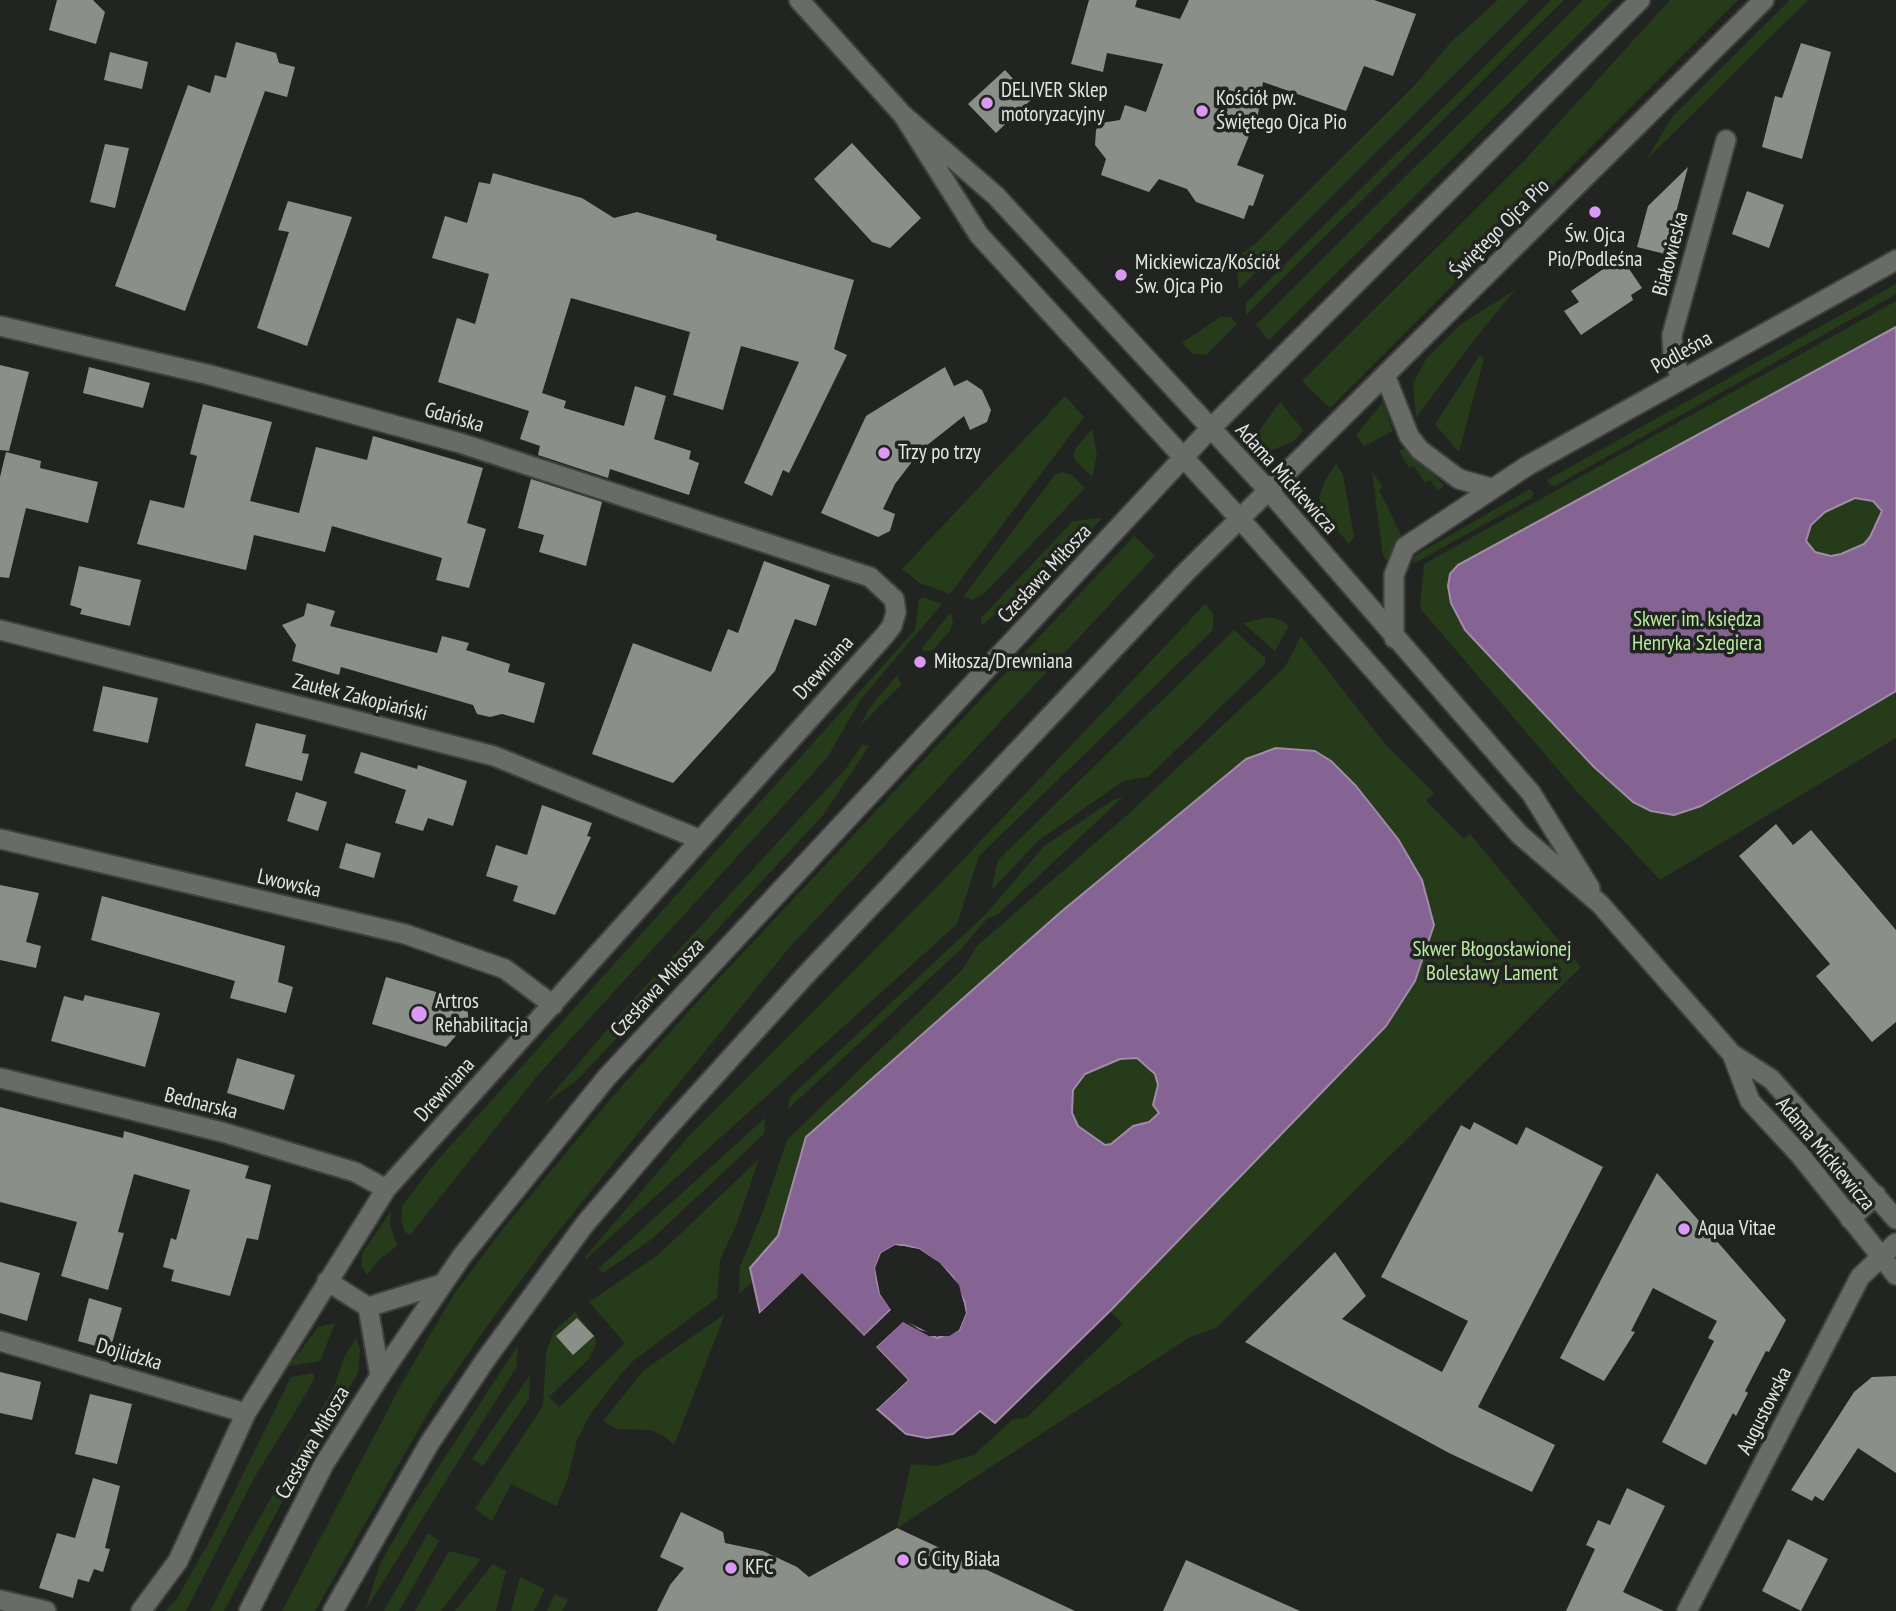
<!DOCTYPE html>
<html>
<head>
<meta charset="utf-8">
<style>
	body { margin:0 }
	canvas { display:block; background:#212420 }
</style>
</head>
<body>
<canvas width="1896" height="1611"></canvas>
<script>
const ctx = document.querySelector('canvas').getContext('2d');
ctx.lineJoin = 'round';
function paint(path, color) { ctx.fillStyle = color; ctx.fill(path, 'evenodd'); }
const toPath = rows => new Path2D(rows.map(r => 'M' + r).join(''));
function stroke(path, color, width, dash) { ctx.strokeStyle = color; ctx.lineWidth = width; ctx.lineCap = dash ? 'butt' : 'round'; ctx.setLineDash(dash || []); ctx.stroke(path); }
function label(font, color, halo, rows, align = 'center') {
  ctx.font = font + ' "PT Sans Narrow",sans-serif'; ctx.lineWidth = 7; ctx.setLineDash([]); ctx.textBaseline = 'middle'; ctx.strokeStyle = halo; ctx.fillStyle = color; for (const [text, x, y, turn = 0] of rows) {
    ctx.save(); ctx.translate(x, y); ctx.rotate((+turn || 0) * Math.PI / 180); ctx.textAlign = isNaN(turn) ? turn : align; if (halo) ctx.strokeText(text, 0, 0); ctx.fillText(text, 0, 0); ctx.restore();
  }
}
paint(toPath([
	[1498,0,1529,0,1239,289,1235,259,1256,243,1415,85,1451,42],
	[1551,0,1564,0,1246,315,1246,303],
	[1583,0,1613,0,1269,340,1256,325],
	[1670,0,1738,0,1330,408,1302,381,1523,162],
	[1790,0,1808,0,1646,160,1672,117],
	[1896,284,1896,294,1555,486,1549,484,1547,480],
	[1515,290,1473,341,1416,418,1413,384,1426,359,1461,324],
	[1896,301,1896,738,1660,880,1572,786,1420,608,1424,564],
	[1220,317,1230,317,1237,324,1206,355,1193,354,1182,343],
	[1480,355,1484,358,1459,452,1435,424],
	[1065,396,1084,417,950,594,920,583,902,569],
	[1280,402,1303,430,1294,441,1270,451,1257,446,1257,434],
	[1383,402,1393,431,1364,446,1356,435],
	[1092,429,1097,455,1092,477,1073,458,1075,449],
	[1404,448,1444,485,1438,491,1430,480,1425,483,1414,466,1409,468,1399,451],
	[1336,464,1343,475,1354,537,1349,544,1324,515,1319,498,1326,479],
	[1063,472,1072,475,1085,488,985,593,972,600,963,597,1055,475],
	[1372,472,1383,487,1379,490,1402,537,1396,543,1389,563,1383,556],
	[1530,489,1534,493,1530,499,1413,564,1414,557,1419,553],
	[1102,518,1070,552,981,626,981,618,1073,521],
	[1134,536,1155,556,789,948,547,1245,485,1329,432,1406,315,1611,282,1611,401,1385,454,1294,502,1230,614,1095,707,991],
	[923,597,942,604,861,699,827,758,538,1075,410,1235,405,1232,401,1221,402,1206,435,1163,915,630,919,599],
	[1205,604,1213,613,1213,630,979,856,957,924,586,1259,585,1257,688,1137,938,886],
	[951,612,953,623,949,632,932,651,924,651,922,648],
	[1269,617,1281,620,1289,626,1275,651,1243,623],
	[1234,630,1265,658,1265,664,1148,777,1123,781,1038,841,991,891,998,860],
	[1301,636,1385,744,1434,793,1426,800,1464,839,1470,834,1581,967,1216,1328,1190,1337,897,1528,911,1464,936,1466,974,1455,1013,1419,1026,1418,1123,1324,1110,1311,1386,1026,1415,981,1422,880,1398,839,1356,786,1331,761,1261,751,1246,759,1062,911,806,1137,778,1236,750,1268,753,1282,739,1294,740,1267,762,1214,787,1140,962,970,977,946,1126,816,1285,667],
	[897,675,901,685,859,727,872,705],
	[862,745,869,746,824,814,614,1041,577,1080,544,1104,629,1004,847,767],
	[1123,797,998,914,987,919,959,951,788,1109,790,1097,986,914,1044,846,1113,800],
	[1137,1058,1152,1069,1158,1082,1153,1105,1159,1113,1111,1144,1105,1145,1078,1126,1072,1113,1073,1090,1085,1074,1120,1059],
	[765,1118,764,1134,652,1239,603,1273,598,1269],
	[759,1159,737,1223,720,1260,717,1298,633,1361,621,1374,591,1413,577,1440,567,1481,556,1506,511,1484,492,1521,475,1509,543,1406,546,1352,554,1331,575,1312,595,1336,596,1344,589,1359,549,1397,559,1407,625,1343,589,1302,658,1255],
	[391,1211,390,1226,397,1246,380,1259,367,1275,361,1265,363,1252],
	[725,1314,674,1445,664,1436,651,1430,617,1429,603,1421,644,1370],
	[335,1323,320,1361,289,1366,318,1327],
	[356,1338,360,1349,358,1373,306,1457,224,1611,210,1611,247,1540,334,1387,344,1358],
	[518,1345,516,1368,365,1611,380,1564,410,1511],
	[312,1373,315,1376,309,1389,254,1478,186,1611,165,1611,176,1600,213,1535,291,1377],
	[530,1375,529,1399,483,1466,472,1459],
	[428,1533,439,1541,399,1611,384,1611],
	[449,1551,481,1559,441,1611,415,1611],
	[493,1564,506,1571,496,1611,455,1611],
	[520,1577,545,1589,534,1611,511,1611],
	[555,1594,568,1600,562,1611,547,1611]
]), '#263b1a');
const water = toPath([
	[1896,327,1896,691,1701,806,1674,815,1651,811,1633,802,1594,767,1465,630,1451,603,1448,586,1450,574,1458,565,1896,327],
	[1855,498,1873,501,1882,511,1870,537,1864,544,1841,554,1831,556,1815,552,1806,541,1811,525,1825,512,1855,498],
	[1276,748,1315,751,1331,761,1356,786,1398,839,1422,880,1434,925,1415,981,1386,1026,1110,1311,995,1423,980,1411,953,1434,927,1438,906,1434,877,1409,908,1380,876,1347,903,1321,937,1338,959,1330,966,1313,965,1303,953,1277,940,1264,919,1249,904,1245,895,1245,881,1253,875,1268,877,1282,880,1294,891,1309,864,1336,802,1274,760,1313,750,1268,778,1236,806,1137,1062,911,1246,759,1276,748],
	[1137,1058,1155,1074,1158,1085,1153,1105,1159,1113,1149,1122,1133,1126,1111,1144,1105,1145,1078,1126,1072,1113,1073,1090,1085,1074,1120,1059,1137,1058]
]);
paint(water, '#856392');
stroke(water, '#a28aaa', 2);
paint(toPath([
	[895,1245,919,1249,940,1263,959,1285,966,1313,959,1330,949,1336,929,1336,903,1322,876,1347,908,1380,877,1409,874,1407,903,1380,873,1350,873,1345,902,1318,920,1330,937,1334,948,1333,961,1322,962,1304,955,1287,929,1259,917,1252,900,1249,888,1252,881,1258,880,1282,894,1310,865,1339,802,1278,762,1316,758,1315,802,1273,864,1336,891,1310,880,1294,875,1268,881,1253]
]), '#212420');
paint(toPath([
	[57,0,93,0,105,12,96,44,49,30],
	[1089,0,1137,0,1135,7,1180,19,1189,0,1374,0,1416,14,1393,76,1364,66,1346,111,1263,82,1258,114,1237,165,1264,175,1253,206,1249,205,1244,219,1196,202,1187,189,1159,179,1149,192,1101,175,1106,159,1095,145,1096,130,1101,123,1120,120,1125,105,1146,112,1163,64,1107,53,1103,72,1071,64],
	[236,42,276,53,279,63,295,67,287,97,265,91,185,311,115,286,188,85,210,93,215,75,226,78],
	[1801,43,1831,52,1802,159,1762,147,1775,96,1782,98],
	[110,52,148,62,142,89,104,80],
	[1005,70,1032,99,996,133,968,104],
	[852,143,921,218,890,248,872,242,814,179],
	[105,144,129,148,115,208,90,202],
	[1688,167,1665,254,1637,247,1648,206],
	[493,173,582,198,614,218,637,212,717,235,716,240,854,280,834,349,847,355,789,473,783,470,772,496,744,483,799,362,741,346,723,410,673,395,690,332,571,298,542,393,566,401,564,408,624,426,635,386,666,396,654,439,691,451,689,459,699,463,689,495,610,469,608,478,538,455,540,446,520,439,529,411,438,382,457,318,475,324,489,274,432,258,445,216,467,223,479,182,490,184],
	[1747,191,1784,205,1769,248,1732,234],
	[288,201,352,217,307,346,257,328,289,232,278,230],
	[1621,257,1642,288,1631,295,1633,300,1581,335,1564,311,1579,302,1571,291],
	[0,365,29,372,9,451,0,450],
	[89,367,150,383,143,408,83,393],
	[945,367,954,386,967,380,982,390,991,410,987,422,970,430,964,416,921,450,895,484,883,509,895,514,890,531,878,537,821,513,866,416],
	[203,404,272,422,250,501,299,513,316,447,367,460,373,436,483,468,467,523,486,529,469,588,436,580,442,558,332,526,325,552,254,535,246,570,137,544,150,500,184,508,197,456,190,454],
	[6,452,41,461,40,468,98,482,88,523,26,508,9,578,0,577,0,477],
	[531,479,602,502,586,566,539,552,544,535,518,528],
	[764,561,830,585,816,626,795,619,775,671,673,783,592,754,633,643,711,672,728,629,738,633],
	[79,566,141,580,130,626,80,614,82,609,70,605],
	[307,603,335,611,330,626,437,653,442,636,469,643,466,650,510,664,508,672,545,683,534,723,502,714,490,717,477,714,473,705,341,667,339,675,292,661,296,645,282,625,304,616],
	[103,686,158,698,148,743,93,731],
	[256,723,306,735,302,753,309,754,302,781,245,766],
	[361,752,417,769,418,765,467,781,453,826,428,818,423,831,395,823,406,790,354,773],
	[296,792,327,802,318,831,287,821],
	[542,805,592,823,587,836,591,837,555,915,513,901,518,886,486,876,496,845,527,855],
	[1776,824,1793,845,1811,830,1896,930,1896,1022,1872,1042,1816,976,1830,964,1739,856],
	[346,843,381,853,374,878,339,868],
	[0,885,39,893,26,942,41,946,36,968,0,960],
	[102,896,285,946,278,982,293,987,286,1013,230,998,235,981,91,940],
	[386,977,466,1001,469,1021,446,1047,372,1024],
	[85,995,160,1013,145,1067,51,1041,64,996,83,1001],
	[237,1058,295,1075,284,1110,227,1093],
	[0,1107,123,1138,124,1131,249,1166,245,1178,271,1185,258,1240,247,1238,230,1296,171,1281,174,1270,163,1267,171,1238,176,1240,190,1190,134,1174,118,1232,124,1233,108,1290,61,1276,77,1222,0,1202],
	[1474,1122,1517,1145,1526,1127,1603,1167,1478,1407,1555,1445,1532,1492,1449,1453,1245,1342,1335,1252,1366,1296,1342,1319,1442,1372,1468,1321,1381,1277,1461,1125,1470,1130],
	[1657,1173,1786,1320,1769,1352,1766,1351,1745,1391,1748,1393,1736,1416,1733,1413,1706,1465,1662,1442,1714,1341,1708,1338,1717,1321,1653,1288,1631,1331,1635,1332,1604,1381,1560,1358],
	[0,1262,40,1273,27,1321,0,1313],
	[89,1298,122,1308,110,1350,78,1341],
	[577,1318,594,1336,573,1355,556,1336],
	[0,1372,41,1382,32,1420,0,1413],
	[1896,1376,1896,1473,1858,1448,1823,1501,1815,1496,1812,1501,1791,1490,1854,1392,1872,1377],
	[90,1394,132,1404,117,1464,75,1454],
	[93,1478,120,1486,105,1548,110,1549,103,1572,94,1569,89,1582,78,1579,73,1598,39,1588,57,1533,75,1538],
	[1627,1488,1665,1506,1623,1592,1664,1611,1566,1611,1595,1549,1586,1545,1598,1520,1610,1525],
	[681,1512,723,1532,725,1543,763,1551,797,1567,809,1577,897,1528,1075,1611,657,1611,670,1585,684,1568,660,1557],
	[1788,1539,1828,1559,1801,1611,1762,1591],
	[1186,1560,1300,1611,1163,1611]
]), '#8b8f89');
const minor = toPath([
	[0,326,210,375,460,443,870,577,894,599,896,612,892,626,885,635,386,1189,246,1413,178,1561,141,1611],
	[1385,375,1409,436,1420,450,1459,479,1491,488],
	[1681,379,1673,355,1672,335,1726,140],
	[0,630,494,756,699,839],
	[1394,638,1394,575,1405,547,1527,466,1896,260],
	[0,839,405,934,505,969,553,1005],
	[0,1078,222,1132,355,1172,386,1189],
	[327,1281,368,1307,380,1376],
	[368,1307,442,1284],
	[0,1341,246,1413],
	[0,1600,46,1611],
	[1687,1611,1860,1277,1896,1243]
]);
const tertiary = toPath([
	[799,0,903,115,996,196,1269,491,1531,793,1590,888],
	[903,115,979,235,1240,519,1520,835,1600,904,1732,1054,1771,1079,1896,1219],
	[1732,1054,1750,1101,1800,1155,1896,1275],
	[1850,1219,1876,1195]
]);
const secondary = toPath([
	[249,1611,324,1464,380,1376,462,1256,607,1077,1210,429,1640,0],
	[333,1611,429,1444,486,1359,585,1224,662,1134,803,978,1187,571,1764,0]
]);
stroke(minor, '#3f413e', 23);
stroke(tertiary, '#3f413e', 23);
stroke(secondary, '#3f413e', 23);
stroke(minor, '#686b66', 19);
stroke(tertiary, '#686b66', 19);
stroke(secondary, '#686b66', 19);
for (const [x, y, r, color] of [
	[987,103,7,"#db99f5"],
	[1202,111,7,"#db99f5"],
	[1595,212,7,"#db99f5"],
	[1121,275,7,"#db99f5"],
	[884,453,7,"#db99f5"],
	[920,662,7,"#db99f5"],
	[419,1014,9,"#db99f5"],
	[1684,1229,7,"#db99f5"],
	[903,1560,7,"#db99f5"],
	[731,1568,7,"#db99f5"]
]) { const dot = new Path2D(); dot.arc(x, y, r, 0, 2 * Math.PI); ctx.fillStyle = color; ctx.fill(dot); stroke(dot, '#212420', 2.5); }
label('21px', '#e4e6e3', '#212420', [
	["DELIVER Sklep",1001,91],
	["motoryzacyjny",1001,115],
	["Kościół pw.",1216,99],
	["Świętego Ojca Pio",1216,123],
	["Św. Ojca",1595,236,"center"],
	["Pio/Podleśna",1595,260,"center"],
	["Mickiewicza/Kościół",1135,263],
	["Św. Ojca Pio",1135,287],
	["Trzy po trzy",898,453],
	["Miłosza/Drewniana",934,662],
	["Artros",435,1002],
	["Rehabilitacja",435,1026],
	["Aqua Vitae",1698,1229],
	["G City Biała",917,1560],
	["KFC",745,1568]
], 'left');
label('21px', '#e4e6e3', '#212420', [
	["Świętego Ojca Pio",1500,229,-45],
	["Białowieska",1671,254,-75],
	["Podleśna",1682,353,-29],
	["Gdańska",454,418,16],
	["Adama Mickiewicza",1286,479,48],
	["Czesława Miłosza",1045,574,-47],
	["Drewniana",824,668,-48],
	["Zaułek Zakopiański",360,698,14],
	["Lwowska",289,884,13],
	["Czesława Miłosza",658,988,-47],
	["Drewniana",445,1090,-48],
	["Bednarska",201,1104,14],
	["Adama Mickiewicza",1825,1154,50],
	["Dojlidzka",129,1355,16],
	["Augustowska",1765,1411,-63],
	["Czesława Miłosza",313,1443,-60]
]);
label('21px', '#baeba0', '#212420', [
	["Skwer im. księdza",1697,620],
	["Henryka Szlegiera",1697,644],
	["Skwer Błogosławionej",1492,950],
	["Bolesławy Lament",1492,974]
]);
</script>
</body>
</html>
